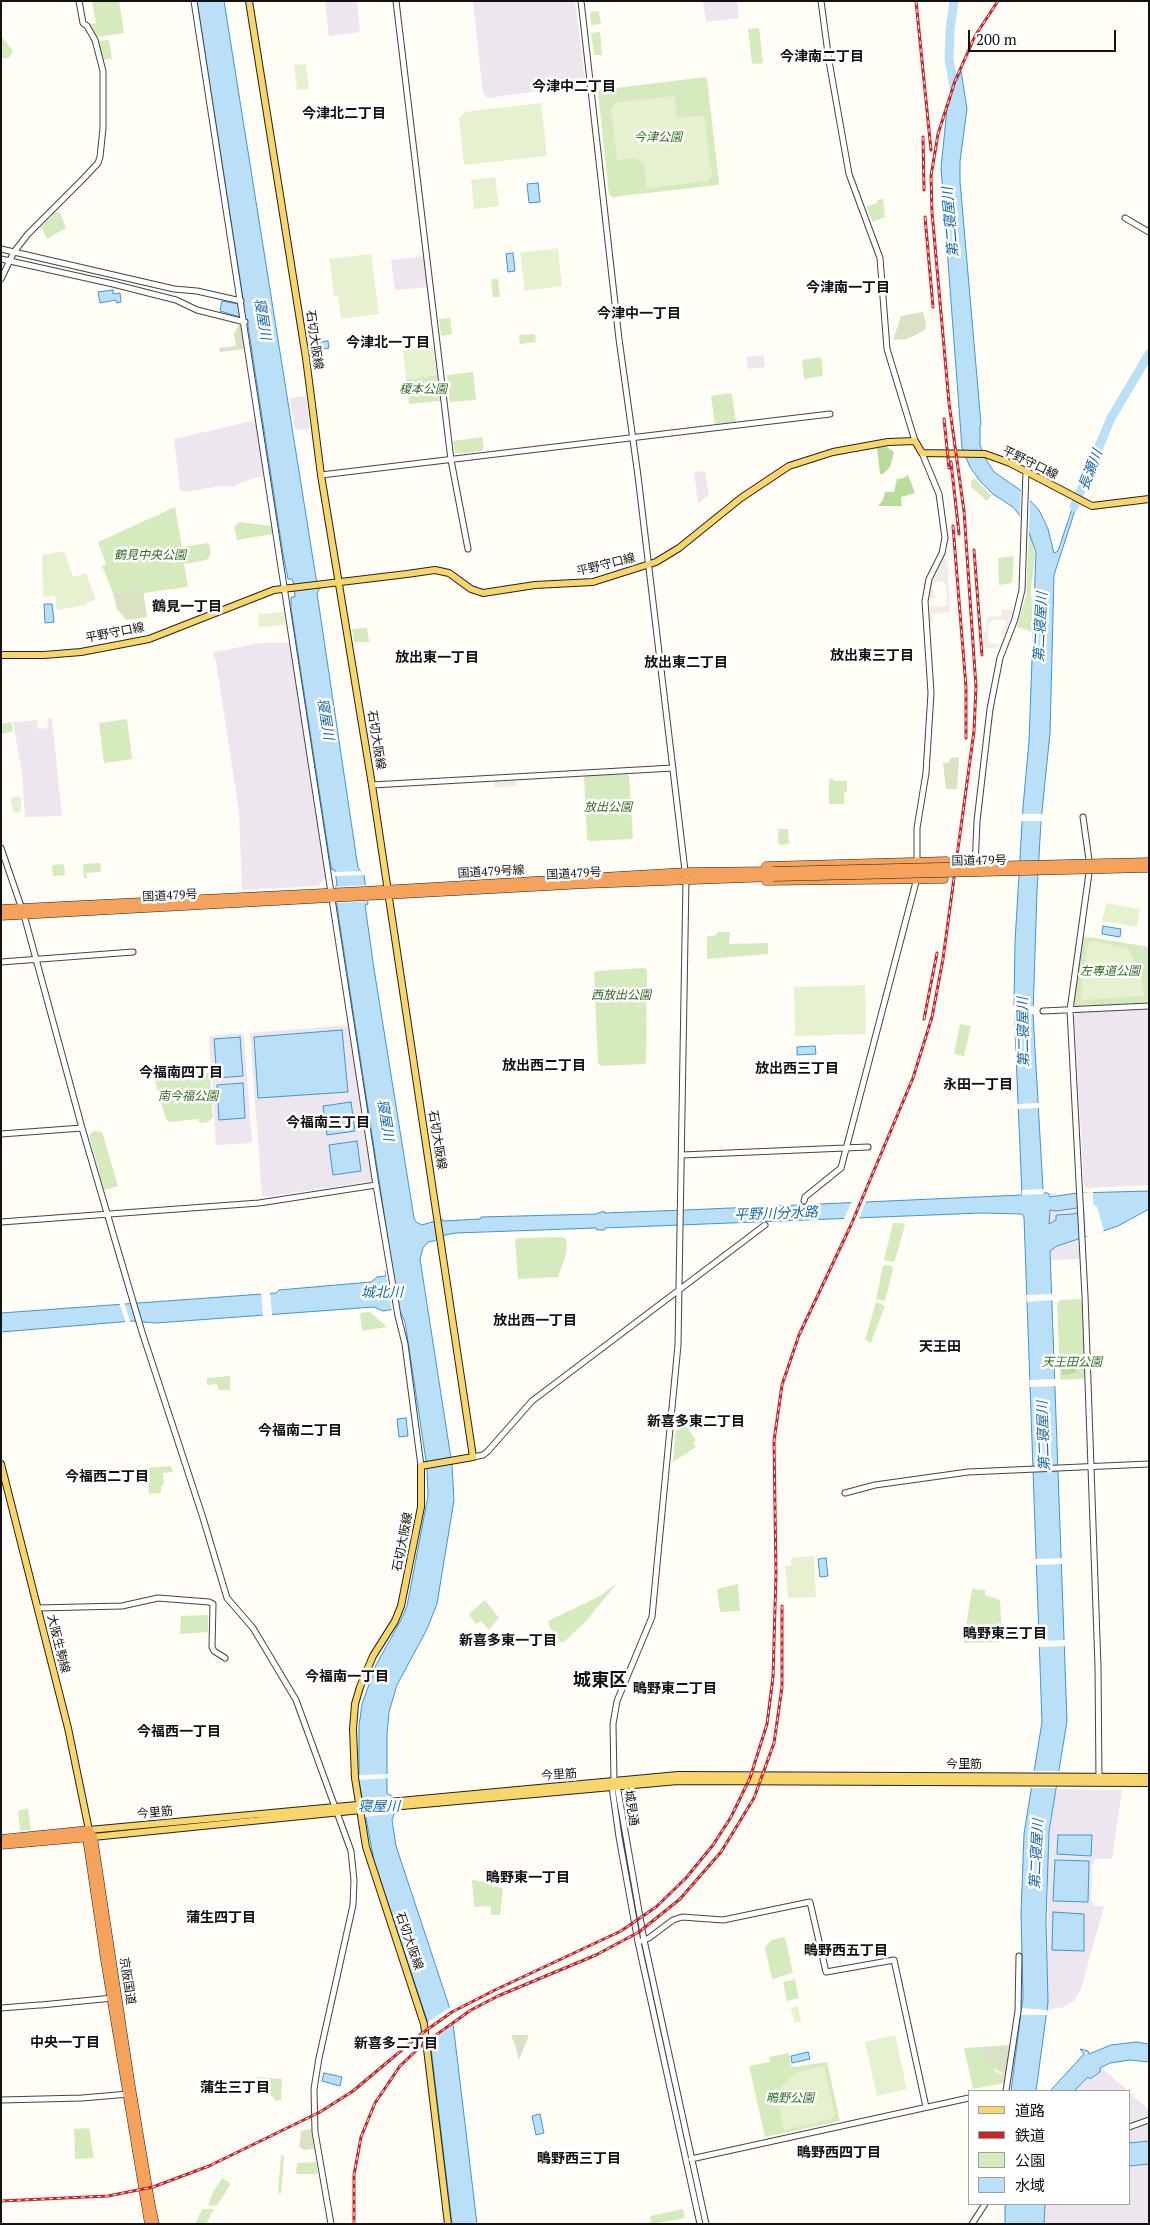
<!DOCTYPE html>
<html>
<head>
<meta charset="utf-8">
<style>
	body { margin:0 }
	#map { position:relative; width:1150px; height:2225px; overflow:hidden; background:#fffdf5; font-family:"PT Serif","Noto Sans JP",serif }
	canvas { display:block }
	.frame { position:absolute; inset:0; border:2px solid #111; pointer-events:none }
	.legend { position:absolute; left:968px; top:2090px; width:162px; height:115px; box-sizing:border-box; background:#fff; border:1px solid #a0a0a0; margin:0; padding:6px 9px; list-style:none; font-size:15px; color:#111 }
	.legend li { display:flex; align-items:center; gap:10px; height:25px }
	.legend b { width:25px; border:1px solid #a0a0a0 }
	.scale { position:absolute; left:968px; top:30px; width:148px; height:22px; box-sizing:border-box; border:2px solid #111; border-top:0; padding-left:6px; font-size:15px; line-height:18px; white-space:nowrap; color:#111; -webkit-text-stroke:4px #fff; paint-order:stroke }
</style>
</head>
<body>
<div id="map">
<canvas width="1150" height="2225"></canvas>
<div class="frame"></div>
<ul class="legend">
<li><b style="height:6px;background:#f9d66b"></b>道路</li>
<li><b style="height:6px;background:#c4262e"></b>鉄道</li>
<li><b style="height:14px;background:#d5ebbd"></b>公園</li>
<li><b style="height:14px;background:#b9e0f7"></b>水域</li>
</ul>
<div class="scale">200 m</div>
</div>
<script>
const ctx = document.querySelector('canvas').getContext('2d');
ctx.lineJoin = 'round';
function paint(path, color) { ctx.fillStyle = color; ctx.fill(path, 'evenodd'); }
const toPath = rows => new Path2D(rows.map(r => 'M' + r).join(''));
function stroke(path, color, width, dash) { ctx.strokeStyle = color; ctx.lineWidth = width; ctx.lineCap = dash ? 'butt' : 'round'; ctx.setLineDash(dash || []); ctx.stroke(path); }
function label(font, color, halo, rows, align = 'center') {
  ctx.font = font + ' "PT Serif","Noto Sans JP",serif'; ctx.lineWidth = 5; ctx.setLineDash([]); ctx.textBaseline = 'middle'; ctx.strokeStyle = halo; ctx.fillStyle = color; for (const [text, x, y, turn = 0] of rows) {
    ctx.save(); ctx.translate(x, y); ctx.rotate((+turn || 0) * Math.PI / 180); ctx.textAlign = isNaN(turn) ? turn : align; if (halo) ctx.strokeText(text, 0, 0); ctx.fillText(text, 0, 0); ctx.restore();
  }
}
paint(toPath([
	[327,1,357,1,360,32,329,36,325,4],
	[473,1,575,1,585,81,582,85,488,98,483,94],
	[703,1,737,1,739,18,706,22],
	[424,256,428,287,395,290,391,260],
	[764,355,765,367,748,369,746,357],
	[306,396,310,429,295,430,290,398],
	[256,420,264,477,257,477,236,485,235,487,221,486,184,492,180,490,174,439],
	[705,471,709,495,698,504,694,472],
	[259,643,290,643,326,877,318,886,242,890,239,812,216,662,213,655,215,652],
	[52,718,62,816,25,817,22,773,13,722,37,720,38,729,48,728,47,719],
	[1149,1009,1149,1185,1086,1188,1084,1185,1074,1017,1076,1012],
	[349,1025,373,1181,265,1197,262,1196,250,1034,251,1033],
	[241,1033,244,1035,252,1143,216,1145,209,1036],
	[1049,1193,1056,1193,1056,1197,1054,1197,1056,1211,1079,1208,1081,1259,1051,1260],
	[1056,1789,1122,1790,1112,1859,1095,1859,1092,1865,1091,1899,1094,1906,1104,1906,1081,1989,1074,2001,1064,2007,1047,2010,1048,1848],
	[1101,2067,1128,2091,1074,2091,1088,2077],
	[1129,2092,1149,2110,1149,2118,1129,2125],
	[1149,2123,1149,2224,1044,2224,1045,2204,1129,2204,1129,2130]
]), '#eee6ef');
paint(toPath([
	[92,1,119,1,124,33,97,37,90,24,96,23],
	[599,11,601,24,591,25,590,12],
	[759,28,763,63,754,64,752,63,748,29],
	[600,32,602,55,594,55,591,33],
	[1,36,13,51,9,58,1,58],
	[109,40,112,59,104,60,98,41],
	[705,77,707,79,719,183,718,185,613,197,609,195,598,92,600,90],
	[883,199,885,217,873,222,866,207,877,203,877,200],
	[56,212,60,213,66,228,47,239,41,227],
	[491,279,498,279,500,297,493,297],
	[450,318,452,334,441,336,439,319],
	[535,334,536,342,520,344,519,335],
	[821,357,823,376,804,379,802,360],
	[473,372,476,400,450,402,447,375],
	[437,375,440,401,409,404,406,379],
	[732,393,736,422,715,424,711,396],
	[482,437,484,449,482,451,458,454,455,452,453,441],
	[974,478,991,496,987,501,971,487,971,482],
	[175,507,182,547,209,543,211,553,208,559,202,561,184,564,188,587,144,593,143,589,113,593,102,566,106,564,98,542],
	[240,522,271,526,273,534,237,540,234,527],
	[1029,534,1032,539,1035,556,1031,588,1033,632,1017,627,1026,596],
	[1014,556,1012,583,999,585,998,558],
	[367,628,369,642,354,642,352,629],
	[127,719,132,759,104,763,99,723],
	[11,722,13,731,1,734,1,724],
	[627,774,629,776,633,837,631,839,590,841,587,839,584,778,586,776],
	[831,778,835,781,847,781,847,792,844,793,844,804,829,804,829,780],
	[778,829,788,829,789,844,780,845,778,843],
	[100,863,101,872,86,873,87,878,84,878,83,864],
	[64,864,65,875,53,876,52,865],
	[718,932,730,932,729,944,768,943,768,954,707,959,707,936,715,936],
	[1082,936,1149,947,1149,1003,1076,1006,1074,1003],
	[644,968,647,970,646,1062,644,1064,601,1066,598,1063,594,973,596,971],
	[960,1024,971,1026,964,1056,954,1054],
	[204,1072,210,1074,213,1117,208,1122,200,1123,198,1119,169,1122,166,1119,154,1078,157,1076],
	[94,1131,102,1132,118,1186,104,1190,89,1135],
	[893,1223,903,1223,905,1225,895,1260,893,1262,884,1260],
	[563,1237,566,1239,567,1251,558,1277,518,1279,515,1241,517,1238],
	[883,1265,892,1266,893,1269,885,1301,876,1299],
	[1080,1299,1082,1302,1085,1377,1083,1379,1062,1380,1060,1378,1057,1303,1060,1300],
	[876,1302,885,1306,871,1343,865,1340],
	[370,1312,387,1327,362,1331,360,1313],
	[230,1376,230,1390,219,1390,217,1384,207,1385,207,1378],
	[677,1414,696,1440,693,1443,696,1447,673,1462],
	[171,1466,173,1472,163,1473,164,1485,161,1485,161,1493,149,1494,146,1468],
	[617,1583,587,1620,564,1642,561,1642,550,1628,548,1621,600,1596],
	[738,1584,740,1611,720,1612,717,1589],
	[972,1589,985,1590,985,1595,1000,1600,1002,1640,1000,1642,965,1643,964,1640],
	[485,1600,499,1618,489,1630,481,1621,476,1624,469,1614],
	[208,1615,208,1632,180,1634,181,1616],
	[28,1808,31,1830,20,1831,18,1811],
	[472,1880,492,1883,492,1886,503,1888,500,1915,491,1915,491,1906,474,1907],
	[785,1937,793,1973,772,1979,765,1948,771,1940],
	[795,1979,799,1998,787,2001,783,1982],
	[981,2047,982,2052,996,2072,1006,2075,1004,2083,973,2089,964,2048],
	[789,2053,791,2065,793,2067,827,2062,840,2121,765,2137,749,2066,770,2062,769,2057],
	[256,2077,282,2079,281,2100,276,2101],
	[89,2128,94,2158,75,2159,74,2129],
	[281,2155,284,2155,283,2172,281,2193,278,2193],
	[316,2162,318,2174,296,2174,297,2163],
	[222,2178,231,2184,217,2205,208,2206,213,2192],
	[202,2209,214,2209,206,2224,195,2224],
	[683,2209,685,2218,651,2224,650,2216]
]), '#d5ebbd');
paint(toPath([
	[887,447,894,452,890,467,883,474,880,474,877,448],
	[908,475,915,493,901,497,902,506,878,506,883,500,885,492,894,492,897,479,904,478],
	[1064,1361,1076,1362,1076,1372,1067,1375,1062,1375,1062,1365]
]), '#b9dc9c');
paint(toPath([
	[923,312,926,323,925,330,907,339,893,340,901,316],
	[239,324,241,325,245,349,220,352,219,348,236,346,234,334],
	[143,589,147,617,126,620,117,609,113,593],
	[959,757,957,789,946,789,943,763,949,762,951,758],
	[511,2035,529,2035,519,2060,515,2045],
	[1012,2045,1006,2075,989,2066,984,2057,981,2047],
	[311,2129,314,2149,304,2150,299,2147,301,2131]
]), '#d9e3c4');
paint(toPath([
	[306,64,309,89,297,90,294,65],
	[674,96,677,118,704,116,712,175,708,181,647,188,644,166,636,158,617,160,611,109,615,103],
	[541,103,547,156,464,165,459,118,465,112],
	[495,177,499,206,474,209,471,180],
	[558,248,562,286,525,291,520,253],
	[371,254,379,314,341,319,338,296,334,296,329,259],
	[431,346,433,348,437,375,406,379,403,351,405,349],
	[64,551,73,577,86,573,96,600,87,602,87,605,57,610,55,596,43,597,42,555],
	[284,612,285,625,259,627,258,614],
	[17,796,21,798,21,811,14,813,10,798],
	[1106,903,1140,909,1137,927,1102,921],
	[1091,941,1127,948,1141,971,1144,996,1083,1000,1080,997,1088,944],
	[865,985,866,1034,795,1036,794,987],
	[814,1556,816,1597,788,1598,785,1566,791,1566,791,1558],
	[798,2006,801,2021,794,2023,791,2008],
	[895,2035,907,2089,877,2096,865,2042],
	[824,2066,835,2115,831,2119,784,2130,778,2098,782,2086,795,2073]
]), '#e6f2cf');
paint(toPath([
	[943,557,947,560,950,612,932,614,933,622,930,622,930,606,944,607,947,604,946,585,943,582,938,581,933,584,932,589,935,597,933,599,929,597,931,584],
	[1008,609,1013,611,1004,636,1000,635,1006,624,1005,620,993,620,988,625,988,640,990,643,999,644,999,649,998,647,985,649,983,632,986,631,986,621,987,617,1002,616,1001,610],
	[516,779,517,786,494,788,495,781]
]), '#f1ede2');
const water = toPath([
	[197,1,224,1,316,578,320,588,317,593,358,868,364,875,368,904,365,905,374,969,414,1218,416,1222,422,1225,442,1219,443,1221,480,1219,481,1217,596,1214,604,1211,604,1213,686,1210,1022,1195,1014,1007,1015,942,1023,807,1029,741,1036,552,1025,522,1013,507,993,494,980,481,970,467,962,448,941,168,947,109,961,71,967,109,960,161,960,181,981,424,980,427,980,445,985,458,994,472,1020,490,1039,510,1048,529,1054,553,1058,551,1076,497,1079,498,1054,575,1050,733,1041,821,1037,891,1033,1014,1043,1189,1044,1193,1048,1193,1050,1197,1077,1193,1149,1191,1149,1209,1118,1226,1057,1246,1050,1251,1067,1721,1049,1832,1046,1920,1048,2002,1036,2091,1011,2091,1023,1997,1021,1914,1024,1834,1042,1722,1024,1217,1022,1214,981,1213,605,1228,604,1230,597,1230,596,1228,456,1233,445,1235,434,1241,428,1242,423,1248,420,1259,452,1465,454,1500,437,1604,427,1629,397,1685,389,1712,387,1734,387,1793,393,1797,395,1812,392,1820,396,1846,452,2015,477,2224,452,2224,428,2023,374,1861,359,1781,359,1726,362,1704,376,1665,401,1620,407,1606,428,1496,427,1467,405,1322,401,1313,394,1309,383,1311,374,1307,156,1323,132,1321,1,1332,1,1313,276,1293,279,1290,371,1282,377,1277,386,1276,385,1271,392,1265,338,913,335,887,337,885,335,870,332,870,330,861,291,608,291,597,295,597,294,585,292,579,288,579,283,554,247,319,220,311,222,301,244,305,197,1],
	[1077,1208,1093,1208,1073,1214,1056,1215,1056,1220,1049,1224,1050,1210,1056,1211,1077,1208],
	[538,183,540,202,529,203,527,184,538,183],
	[513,253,515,271,508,272,506,254,513,253],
	[113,290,113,294,120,293,121,302,117,303,116,300,100,303,98,292,113,290],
	[328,341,329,348,312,351,311,343,328,341],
	[52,604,54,622,45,623,44,604,52,604],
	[1103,926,1121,929,1120,937,1102,934,1103,926],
	[342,1030,348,1092,258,1098,254,1037,342,1030],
	[240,1037,243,1076,217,1078,214,1039,240,1037],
	[815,1046,816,1054,797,1055,797,1047,815,1046],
	[243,1083,245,1118,219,1120,217,1085,243,1083],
	[351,1102,355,1131,327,1135,323,1106,351,1102],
	[357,1141,361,1171,333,1175,329,1145,357,1141],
	[406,1418,408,1436,399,1437,397,1419,406,1418],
	[826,1558,828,1576,820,1577,818,1559,826,1558],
	[1058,1835,1092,1835,1091,1856,1057,1854,1058,1835],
	[1055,1860,1089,1861,1088,1902,1053,1901,1055,1860],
	[1053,1912,1084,1914,1084,1951,1052,1950,1053,1912],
	[1136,2042,1149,2044,1149,2062,1130,2060,1110,2063,1100,2068,1100,2072,1090,2079,1088,2077,1074,2091,1050,2091,1084,2054,1080,2049,1088,2051,1089,2054,1111,2045,1136,2042],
	[808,2052,810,2059,792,2063,791,2056,808,2052],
	[324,2073,342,2077,340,2086,322,2081,324,2073],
	[540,2114,544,2133,536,2135,532,2116,540,2114],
	[1149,2141,1149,2164,1129,2166,1129,2143,1149,2141],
	[1005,2204,1045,2204,1044,2224,1005,2224,1005,2204]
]);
paint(water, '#b9e0f7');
stroke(water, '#3f96cf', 1);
paint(toPath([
	[1021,488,1030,496,1029,534,1020,519],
	[1021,814,1043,814,1042,821,1021,821],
	[365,871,366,875,334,876,334,872],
	[368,885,371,901,337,903,334,887],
	[1013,1006,1035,1006,1035,1014,1013,1014],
	[1039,1103,1039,1108,1018,1109,1017,1106,1017,1104],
	[1044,1189,1044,1194,1022,1195,1022,1190],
	[1093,1192,1093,1204,1097,1207,1104,1231,1088,1237,1086,1236,1085,1211,1079,1213,1078,1194,1076,1193],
	[852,1201,866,1201,858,1221,843,1221],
	[390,1262,392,1262,400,1315,392,1312,385,1269,388,1268],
	[270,1291,272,1315,263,1316,261,1292],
	[1053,1294,1054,1300,1027,1302,1026,1295],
	[119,1302,124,1302,131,1324,126,1324],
	[1056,1379,1056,1386,1030,1387,1029,1380],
	[1062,1558,1062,1564,1035,1565,1035,1559],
	[1065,1640,1065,1646,1038,1647,1038,1641],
	[1033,1771,1060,1771,1056,1788,1029,1788],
	[389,1774,389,1778,359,1780,358,1775],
	[396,1796,397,1813,365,1817,362,1798],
	[452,2006,456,2023,429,2043,426,2023],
	[1022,2008,1047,2010,1047,2015,1021,2015]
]), '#fffdf5');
stroke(toPath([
	[954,1,950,30,949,59,956,98],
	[1074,507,1111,418,1149,354]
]), '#b9e0f7', 9);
const minor = toPath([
	[194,1,376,1185,398,1316,405,1344,421,1466],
	[396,1,451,460,468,549],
	[581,1,619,339,638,476,686,879,678,1345,652,1617,617,1701,613,1724,614,1781,612,1787,619,1837,638,1942,700,2224],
	[821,1,829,61,849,174,880,258,887,349,915,441],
	[1125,218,1149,232],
	[1,249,174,289,197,291,241,301],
	[1,259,113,284,176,300,197,310,245,322],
	[1,279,14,252,28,234,84,178,98,163,100,157,103,128,103,71,95,40,87,26,83,23,79,1],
	[321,475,830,414],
	[372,785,673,768],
	[1083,817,1089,860],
	[1,848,24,915,82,1128,142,1332,203,1518,227,1598,253,1628,296,1700,351,1851,354,1880,353,1905,319,2058,314,2089,315,2132,331,2224],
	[917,864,917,828,926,773,931,693,925,601,929,579,942,553,945,538,939,494,922,453],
	[975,867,977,821,990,709,1000,658,1015,619,1022,590,1026,471],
	[1089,873,1070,1010,1085,1296,1098,1667,1099,1780],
	[1,962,133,952],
	[1043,1011,1149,1006],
	[1,1134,82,1128],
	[682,1155,868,1147],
	[804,1201,805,1197,841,1168,917,878],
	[1,1222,259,1203,376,1185],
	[473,1457,483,1455,488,1451,532,1401,765,1225],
	[845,1493,875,1485,968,1472,1149,1464],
	[38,1608,122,1606,158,1598,209,1602,213,1604,212,1647,214,1651,225,1658],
	[617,1785,644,1940,706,2224],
	[638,1942,649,1938,673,1920,682,1917,723,1920,810,1902,826,1972,894,1960,926,2107],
	[41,2005,113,1998],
	[1,2008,39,2005],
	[1006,2091,1018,2011,1019,1956],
	[1,2100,82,2098,129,2094],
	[1129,2127,1149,2120],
	[691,2159,969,2098],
	[972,2224,985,2204]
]);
const major = toPath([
	[249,1,306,358,321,475,372,785,473,1457,421,1466,421,1507,401,1606,395,1621,373,1656,360,1687,355,1704,353,1729,355,1778,366,1847,424,2024,448,2224],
	[1,655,44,655,81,652,149,639,274,590,407,574,435,570,449,573,471,589,483,593,535,585,593,582,656,562,679,548,741,498,789,466,833,452,888,442,915,441,922,453,985,454,1010,463,1092,506,1149,499],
	[1,1464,68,1728,89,1830,678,1775,1149,1777],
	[93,1837,391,1807,678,1781,1149,1783]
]);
const highway = toPath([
	[766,866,946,861],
	[766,881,944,879],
	[1,909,364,891,686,872,773,871],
	[1,916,586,884,773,877],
	[89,1830,93,1837,131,2087,151,2206,155,2224],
	[89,1830,87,1838,105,1960,149,2224],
	[1,1839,89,1830],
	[1,1845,91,1837]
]);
stroke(minor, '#444', 7);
stroke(major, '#222', 8);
stroke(highway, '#222', 9);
stroke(minor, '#fff', 5);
stroke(major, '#f9d66b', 6);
stroke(highway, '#f5a25d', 8);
const rail = toPath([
	[916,1,931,150],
	[923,137,924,190],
	[925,217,933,307],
	[944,419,949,468],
	[951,462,959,534],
	[953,526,966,687,966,738],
	[974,550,982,655],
	[924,1019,937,953],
	[1,2201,108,2196,153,2187,209,2166,320,2112,353,2091,421,2034,452,2012,495,1990,621,1931,656,1907,686,1878,713,1845,731,1817,750,1778,767,1724,773,1677,776,1574,774,1441,782,1385,799,1335,851,1225,913,1078,932,1017,943,959,974,731,976,687,964,511,949,403,932,212,931,176,938,134,955,81,975,36,998,1],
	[354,2224,354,2175,361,2137,375,2103,400,2066,422,2045,471,2010,498,1996,596,1955,639,1932,680,1899,721,1852,754,1798,774,1743,782,1687,782,1606]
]);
stroke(rail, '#c4262e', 3);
stroke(rail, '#fff', 1, [4]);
const highwayBridge = toPath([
	[773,871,1149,862],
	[773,877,1149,868]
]);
stroke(highwayBridge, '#222', 9, []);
stroke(highwayBridge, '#f5a25d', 8);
label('italic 12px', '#2f6b1f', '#fff', [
	["今津公園",658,138],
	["榎本公園",423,390],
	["鶴見中央公園",150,556],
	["放出公園",608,808],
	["左専道公園",1110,972],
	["西放出公園",621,996],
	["南今福公園",188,1097],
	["天王田公園",1072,1363],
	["鴫野公園",790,2099]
]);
label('12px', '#111', '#fff', [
	["石切大阪線",314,340,82],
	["平野守口線",1030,463,26],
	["平野守口線",606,565,-14],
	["平野守口線",115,633,-11],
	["石切大阪線",376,740,81],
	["国道479号",979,861,-1],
	["国道479号線",491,872,-3],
	["国道479号",574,874,-3],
	["国道479号",170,896,-3],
	["石切大阪線",437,1140,81],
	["石切大阪線",403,1542,-79],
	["大阪生駒線",58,1644,76],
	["今里筋",964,1765],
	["今里筋",559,1775,-4],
	["城見通",631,1808,82],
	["今里筋",155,1813,-5],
	["石切大阪線",409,1941,71],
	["京阪国道",127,1981,81]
]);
label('bold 14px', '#111', '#fff', [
	["今津南二丁目",822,57],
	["今津中二丁目",574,87],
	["今津北二丁目",344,114],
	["今津南一丁目",848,288],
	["今津中一丁目",639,314],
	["今津北一丁目",388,343],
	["鶴見一丁目",187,607],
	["放出東三丁目",872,656],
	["放出東一丁目",437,658],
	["放出東二丁目",686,663],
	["放出西二丁目",544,1066],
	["放出西三丁目",797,1069],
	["今福南四丁目",181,1073],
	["永田一丁目",978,1085],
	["今福南三丁目",328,1123],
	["放出西一丁目",535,1321],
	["天王田",940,1347],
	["新喜多東二丁目",696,1422],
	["今福南二丁目",300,1431],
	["今福西二丁目",107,1477],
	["鴫野東三丁目",1005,1634],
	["新喜多東一丁目",508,1641],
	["今福南一丁目",347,1677],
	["鴫野東二丁目",675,1689],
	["今福西一丁目",179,1732],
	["鴫野東一丁目",528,1878],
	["蒲生四丁目",221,1918],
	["鴫野西五丁目",846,1951],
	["中央一丁目",65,2043],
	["新喜多二丁目",396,2044],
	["蒲生三丁目",235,2088],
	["鴫野西四丁目",839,2153],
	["鴫野西三丁目",579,2159]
]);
label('italic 14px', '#1768a6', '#fff', [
	["第二寝屋川",951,222,-95],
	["寝屋川",262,319,81],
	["長瀬川",1091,470,-69],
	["第二寝屋川",1041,627,-87],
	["寝屋川",325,719,81],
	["第二寝屋川",1024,1032,-91],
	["寝屋川",385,1120,81],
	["平野川分水路",776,1214,-2],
	["城北川",382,1293],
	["第二寝屋川",1044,1436,-92],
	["寝屋川",379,1807],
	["第二寝屋川",1037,1854,-87]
]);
label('bold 18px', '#111', '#fff', [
	["城東区",600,1681]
]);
</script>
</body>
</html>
